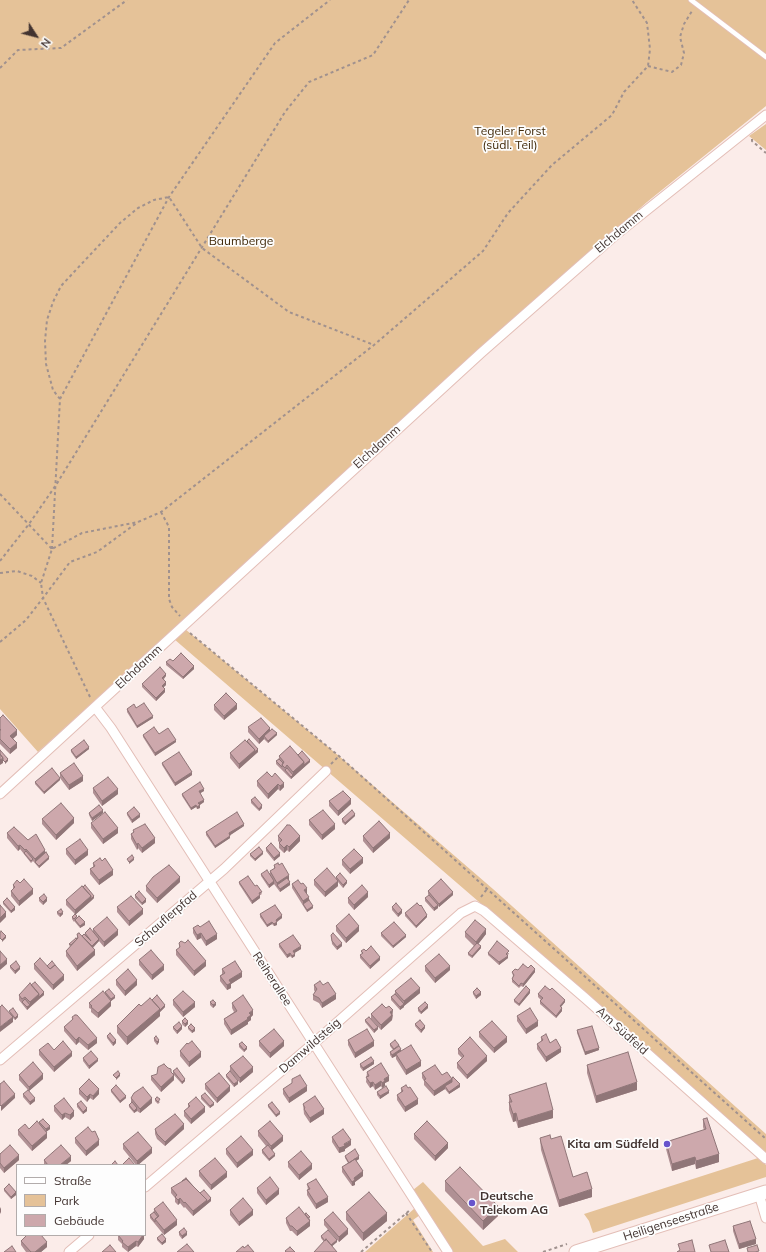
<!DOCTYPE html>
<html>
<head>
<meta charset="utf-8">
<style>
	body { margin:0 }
	#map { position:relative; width:766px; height:1252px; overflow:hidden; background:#fbece9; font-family:Mulish,sans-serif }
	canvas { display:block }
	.legend { position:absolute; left:16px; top:1164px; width:130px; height:72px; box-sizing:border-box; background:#fdfdfd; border:1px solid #b2acab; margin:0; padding:5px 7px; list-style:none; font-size:12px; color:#423330 }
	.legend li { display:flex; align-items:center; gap:8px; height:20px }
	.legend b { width:20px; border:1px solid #b2acab }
	.north { position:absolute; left:16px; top:16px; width:40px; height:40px; -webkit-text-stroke:3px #fdfdfd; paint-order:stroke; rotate:126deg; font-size:11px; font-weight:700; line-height:16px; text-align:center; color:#423330 }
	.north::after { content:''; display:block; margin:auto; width:14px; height:18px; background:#423330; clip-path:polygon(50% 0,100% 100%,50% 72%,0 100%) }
</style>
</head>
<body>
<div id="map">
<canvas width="766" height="1252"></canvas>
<ul class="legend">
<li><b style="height:5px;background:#fff"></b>Straße</li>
<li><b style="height:11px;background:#e5c298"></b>Park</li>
<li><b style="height:11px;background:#cda8ac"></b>Gebäude</li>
</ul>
<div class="north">N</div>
</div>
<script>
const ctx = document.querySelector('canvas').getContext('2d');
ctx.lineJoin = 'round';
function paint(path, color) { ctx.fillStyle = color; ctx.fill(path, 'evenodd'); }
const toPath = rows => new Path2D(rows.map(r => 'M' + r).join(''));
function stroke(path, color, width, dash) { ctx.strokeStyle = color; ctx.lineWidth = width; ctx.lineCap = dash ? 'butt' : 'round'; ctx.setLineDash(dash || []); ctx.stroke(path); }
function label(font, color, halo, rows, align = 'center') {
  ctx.font = font + ' Mulish,sans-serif'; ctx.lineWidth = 3.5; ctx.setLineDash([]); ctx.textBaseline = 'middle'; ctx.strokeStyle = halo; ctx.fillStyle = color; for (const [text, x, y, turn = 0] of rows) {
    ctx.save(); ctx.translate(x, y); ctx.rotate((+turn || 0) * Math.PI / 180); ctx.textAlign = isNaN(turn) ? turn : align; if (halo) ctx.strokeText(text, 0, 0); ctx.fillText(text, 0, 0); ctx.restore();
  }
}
paint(toPath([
	[0,0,766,0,766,106,647,202,563,276,38,752,0,709],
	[766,124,766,150,749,136],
	[185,629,339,756,493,889,766,1134,766,1153,631,1033,174,639],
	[758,1158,766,1165,766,1177,593,1233,589,1221,584,1214],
	[423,1182,483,1246,505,1239,518,1252,453,1252,413,1190],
	[415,1208,420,1215,413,1220,433,1252,365,1252]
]), '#e5c298');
const lane = toPath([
	[691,0,766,57]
]);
const street = toPath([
	[95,707,111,728,448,1252],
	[0,794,481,353,613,237,766,115],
	[0,1060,224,869,326,771],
	[145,1187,314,1043,461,913,475,906,484,911,585,998,766,1159],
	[759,1194,766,1218],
	[69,1252,89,1235]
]);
const secondary = toPath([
	[576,1252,766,1192]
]);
stroke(lane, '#e3beb7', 6);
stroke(street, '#e3beb7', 11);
stroke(secondary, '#e3beb7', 15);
stroke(toPath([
	[648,66,672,72,681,65,684,53,680,37,684,24,692,11],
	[0,68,18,50,61,48,127,0],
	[752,139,752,141,766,153],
	[60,399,53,390,46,364,45,341,47,320,53,302,61,286,74,272,120,223,138,208,154,200,169,197,202,248,289,312,374,345],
	[0,494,52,549],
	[161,512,169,527,169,599,172,607,180,616],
	[52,549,60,399,169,197,275,43,330,0],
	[0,561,29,524,56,485,285,112,309,82,373,55,409,0],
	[0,573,17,571,32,576,41,583],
	[190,633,339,756,766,1139],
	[0,642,26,620,43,598,41,583,52,549,82,533,138,522,161,512,374,345,483,251,508,213,552,165,612,115,624,92,648,66,650,49,647,23,632,0],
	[90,697,43,598,70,562,97,552,138,522],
	[331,764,339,756],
	[481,897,487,889],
	[406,1213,432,1252],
	[361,1252,410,1210],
	[543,1252,567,1244]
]), '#a0918e', 2, [3, 3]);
stroke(lane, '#fff', 4.5);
stroke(street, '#fff', 9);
stroke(secondary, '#fff', 13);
paint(toPath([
	[173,661,194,669,183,679,166,665,166,662],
	[166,676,164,679,166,685,163,687,165,692,156,701,142,687,142,684],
	[214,705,237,709,224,720,214,710],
	[136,708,153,718,137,728,127,712,127,709],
	[0,718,17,735,13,739,17,748,10,754,0,744],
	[248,727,270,730,277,735,268,743,264,739,259,744,248,732],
	[159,734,176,742,155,756,143,737,143,735],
	[89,749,76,759,71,752,71,750],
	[258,752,239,769,230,758,230,753],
	[298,755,310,762,291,779,276,764,276,761,279,759,279,756],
	[162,763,192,775,175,786,162,765],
	[60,773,83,781,69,790,60,778],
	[272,777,284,787,280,791,278,789,268,799,257,786,257,781],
	[60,780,44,794,35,784,35,782],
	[93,788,118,794,102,806,93,793],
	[204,791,200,793,204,802,200,805,200,808,197,809,196,807,191,810,182,796,182,794],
	[251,800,262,808,259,811,251,803],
	[329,801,351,804,338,816,329,806],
	[89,813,103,813,92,821,89,815],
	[127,813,140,817,132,823,127,815],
	[355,816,345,825,342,822,342,819],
	[42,819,74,823,56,840,42,824],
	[309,820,335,829,322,840,309,825],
	[91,823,118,833,103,844,91,828],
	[244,826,230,835,230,838,215,848,206,835,206,832],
	[133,830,155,843,142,853,138,848,137,850,131,839,131,834,133,833],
	[7,833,28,840,45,853,49,859,39,868,33,861,31,863,20,849,18,851,7,838],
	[278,836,300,841,289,852,287,850,284,853,279,848,279,842,278,841],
	[363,836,390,838,373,853,363,841],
	[266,848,280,856,274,861,266,851],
	[66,849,88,855,75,865,66,854],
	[250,854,263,854,255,861,250,856],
	[342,860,363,863,350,874,342,865],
	[93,863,113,875,99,885,90,874,90,869,93,867],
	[274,865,289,880,290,885,280,892,274,884,269,888,261,876,261,874,270,873,270,871,274,869],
	[336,877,347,883,343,888,338,882,338,886,325,897,314,885,314,880,336,879],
	[180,882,157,903,146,891,146,886],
	[239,882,255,886,262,894,260,895,260,898,252,904,239,884],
	[20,883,33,894,19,906,11,896,11,891,13,890,13,885],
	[292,884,307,893,306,893,313,908,307,912,292,888],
	[428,891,453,895,439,907,428,894],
	[135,895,146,902,142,905,135,898],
	[368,897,354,910,348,903,348,898],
	[39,898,47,901,43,905,39,901],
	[94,898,76,914,77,918,85,925,80,928,75,922,75,921,74,922,72,919,72,917,75,914,66,905,66,900],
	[425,898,438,908,434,911,425,901],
	[3,902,15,910,11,913,3,904],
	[117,907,143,914,129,926,117,912],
	[392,907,402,913,398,917,392,910],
	[57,912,63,914,60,917,57,914],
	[405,913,427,917,416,928,405,916],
	[260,914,282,918,277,922,277,925,274,926,272,924,267,927,260,917],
	[336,926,359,931,346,943,336,931],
	[200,927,217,939,206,946,201,938,197,940,193,933,193,928],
	[93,929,118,935,104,947,99,941,93,948,95,955,77,971,66,956,66,951,70,947,69,944,77,939,77,934,82,936,85,934,85,933,93,931],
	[465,932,486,934,478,944,481,948,472,958,468,955,468,953,474,946,465,937],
	[381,933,406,937,393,948,381,936],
	[331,935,342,946,337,950,332,944],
	[179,943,206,966,194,976,176,955,176,950,179,948],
	[279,944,301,949,294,953,295,956,292,958,290,956,287,958,279,947],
	[361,951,366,951,380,960,370,969,360,958,360,955,362,954],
	[488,953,509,953,508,955,508,958,499,965,488,955],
	[139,960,164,970,152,980,139,965],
	[34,964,47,966,64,980,53,990,34,969],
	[10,966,20,969,15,974,10,968],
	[425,966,450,970,435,983,425,971],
	[528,968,535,972,523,987,521,986,519,988,512,982,512,979,513,976,512,972],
	[222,969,242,977,231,984,231,988,227,990,220,981,220,976,222,974],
	[116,980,137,985,125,996,116,985],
	[31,985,44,995,27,1010,19,1000,19,995],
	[314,985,323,985,336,999,322,1008,319,1003,313,1000,313,995,315,992,314,990],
	[550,990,565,1002,561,1007,562,1011,556,1018,540,1004,540,1001,541,1000,538,997,538,994],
	[395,991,420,993,404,1006,404,1007,400,1010,391,1000,391,997,395,994],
	[105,992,115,998,111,1001,111,1006,98,1018,91,1012,91,1009,89,1008,89,1003,105,994],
	[473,992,481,995,476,999,473,994],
	[530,993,519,1006,514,1002,514,1000],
	[152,1000,165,1007,160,1012,160,1016,127,1045,117,1033,117,1026,141,1006],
	[173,1000,195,1007,183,1017,173,1005],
	[210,1002,216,1005,213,1008,210,1005],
	[232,1003,253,1015,251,1017,251,1020,248,1022,248,1024,231,1035,224,1024,224,1019,234,1012,232,1008],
	[418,1008,428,1008,421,1014,418,1011],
	[9,1011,18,1017,15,1020,13,1018,13,1022],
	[371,1014,393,1015,392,1020,381,1030,371,1019],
	[517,1016,538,1026,526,1034,517,1021],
	[72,1017,97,1043,88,1050,79,1042,76,1045,64,1031,64,1027,72,1020],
	[365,1020,378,1029,374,1033,365,1022],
	[182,1021,188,1024,185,1027,182,1024],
	[415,1024,425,1028,421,1033,415,1026],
	[173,1027,182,1029,177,1034,173,1029],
	[188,1027,195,1031,192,1033,188,1029],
	[577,1030,599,1050,585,1055,577,1033],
	[479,1032,507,1042,494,1053,479,1037],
	[107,1036,116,1043,113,1046,107,1038],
	[541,1037,550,1043,561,1052,546,1062,537,1049,537,1044,541,1042],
	[154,1038,159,1042,157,1045,154,1041],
	[348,1040,374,1046,355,1058,348,1045],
	[259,1041,284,1046,270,1058,259,1046],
	[239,1044,247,1049,244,1052,239,1047],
	[390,1044,399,1047,401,1051,421,1066,406,1075,396,1059,396,1056,392,1058,390,1055,390,1052,393,1050,390,1046],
	[458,1049,487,1061,467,1079,457,1068,457,1063,462,1058,458,1054],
	[39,1050,54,1050,72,1056,54,1072,39,1055],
	[180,1051,201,1057,189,1067,180,1056],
	[83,1058,98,1061,89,1069,83,1061],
	[360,1064,374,1064,363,1071,360,1067],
	[587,1065,637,1090,596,1103,587,1073],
	[230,1066,253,1072,240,1083,230,1071],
	[173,1071,185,1081,182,1084,173,1074],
	[367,1072,389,1081,385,1083,385,1086,382,1088,381,1086,375,1090,373,1086,370,1088,366,1082],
	[422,1073,442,1075,452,1078,460,1087,449,1094,445,1089,434,1096,424,1085,424,1081,422,1078],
	[19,1075,43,1079,29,1091,19,1080],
	[226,1075,238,1084,234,1087,226,1077],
	[151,1076,174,1080,161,1092,151,1080],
	[292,1083,307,1091,289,1103,283,1094,283,1089],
	[205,1084,230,1091,217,1103,205,1089],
	[401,1088,418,1104,405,1112,397,1100,397,1095,401,1092],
	[79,1089,99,1094,93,1100,90,1098,87,1102,79,1094],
	[111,1090,126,1098,120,1103,111,1092],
	[377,1092,389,1093,380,1099,377,1095],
	[23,1094,35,1101,30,1105,23,1097],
	[509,1095,553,1118,518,1128,516,1121,513,1122,509,1110],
	[201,1096,214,1105,210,1108,201,1099],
	[131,1098,152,1103,140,1113,137,1111,134,1113,129,1107,129,1105,131,1103],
	[155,1099,160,1102,158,1104,155,1101],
	[77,1104,87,1111,83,1114,77,1107],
	[188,1104,205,1112,191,1124,184,1116,184,1111,188,1108],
	[303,1104,324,1114,310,1123,304,1114],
	[268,1105,280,1114,276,1117,268,1107],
	[54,1106,74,1116,70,1120,65,1117,62,1120,54,1111],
	[703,1119,719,1162,696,1169,695,1164,672,1171,666,1149,666,1142,704,1130,703,1127],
	[39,1122,50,1129,46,1132,47,1138,32,1151,18,1135,18,1130,29,1129,39,1124],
	[155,1129,184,1129,165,1146,157,1139,155,1134],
	[258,1131,283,1141,272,1150,275,1156,269,1161,262,1153,262,1150,266,1146,258,1136],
	[414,1134,448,1148,435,1161,414,1139],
	[332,1137,351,1145,345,1149,345,1151,339,1153,332,1142],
	[75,1138,99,1145,86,1156,75,1143],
	[540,1138,573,1177,592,1197,559,1207,541,1150],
	[123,1144,152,1153,138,1165,136,1165,123,1149],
	[226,1149,253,1155,237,1168,226,1154],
	[0,1154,19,1160,4,1173,0,1168],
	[345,1156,359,1159,356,1161,363,1176,355,1182,355,1185,352,1186,342,1172,342,1167,348,1163,345,1158],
	[44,1160,71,1161,66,1165,44,1165],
	[288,1162,312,1169,299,1180,288,1167],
	[199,1171,227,1177,211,1190,199,1176],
	[445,1181,498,1216,483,1230,445,1191],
	[307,1184,328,1202,316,1209,307,1195,307,1190,308,1190],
	[193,1186,200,1193,211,1201,193,1216,185,1207,184,1208,180,1203,178,1205,175,1202,175,1198,171,1193,171,1188],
	[257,1188,279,1194,266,1205,257,1193],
	[4,1189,16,1195,11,1199,4,1191],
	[154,1209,177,1225,164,1235,150,1218,150,1215,154,1212],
	[230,1210,253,1215,239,1226,230,1215],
	[346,1212,387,1221,363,1241,346,1220],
	[305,1214,310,1219,310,1226,297,1236,292,1231,290,1231,286,1223,286,1218],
	[324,1220,348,1234,339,1242,324,1225],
	[733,1226,756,1244,739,1249,733,1231],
	[179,1232,187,1235,182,1239,179,1235],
	[118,1235,144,1235,144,1239,138,1247,136,1246,128,1252,122,1247,122,1244,118,1240],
	[321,1236,337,1242,332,1246,324,1242,321,1238],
	[157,1238,166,1242,162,1245,157,1240],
	[21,1241,47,1247,41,1252,26,1252,21,1245]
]), '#b09094');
paint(toPath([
	[194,666,194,669,183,679,183,677],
	[166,674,166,676,162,680,162,678],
	[166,682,166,685,162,689,162,686],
	[165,689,165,692,156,701,156,698],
	[237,704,237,709,224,720,224,716],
	[153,716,153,718,137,728,137,726],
	[270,728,270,733,264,736,264,739,259,744,259,739],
	[17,730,17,735,10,741,10,736],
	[277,733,277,735,268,743,268,741],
	[176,740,176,742,155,756,155,753],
	[17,743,17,748,10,754,10,749],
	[89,747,89,749,76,759,76,757],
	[258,749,258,752,239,769,239,764,255,750],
	[3,758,3,763,0,765,0,760],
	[8,759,8,761,5,764,5,762],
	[310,760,310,762,291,779,291,777,293,775,293,772,304,762],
	[192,772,192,775,175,786,175,783],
	[83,776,83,781,69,790,69,785],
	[60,778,60,780,44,794,44,792],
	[284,783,284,787,280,791,280,786],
	[278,784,278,789,268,799,268,794],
	[118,789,118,794,102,806,102,801],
	[204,789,204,791,199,794,199,791],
	[351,799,351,804,338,816,338,811],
	[204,800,204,802,198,806,198,803],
	[196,805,196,807,191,810,191,808],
	[200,805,200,808,197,809,197,807],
	[262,805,262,808,259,811,259,809],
	[103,810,103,813,92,821,92,818],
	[140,814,140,817,132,823,132,820],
	[355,814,355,816,345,825,345,823],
	[74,818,74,823,56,840,56,835],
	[244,824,244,826,229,836,229,833],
	[335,824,335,829,322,840,322,835],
	[118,828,118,833,103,844,103,839],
	[390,833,390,838,373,853,373,848],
	[230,836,230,838,215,848,215,846],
	[300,836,300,841,289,852,289,847],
	[155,838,155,843,142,853,142,848],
	[138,843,138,848,137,850,137,845],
	[20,845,20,849,18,851,18,846],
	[287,845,287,850,284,853,284,848],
	[45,850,45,855,35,862,35,864,35,859],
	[88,850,88,855,75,865,75,860],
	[263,852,263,854,255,861,255,859],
	[280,853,280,856,274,861,274,858],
	[49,857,49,859,39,868,39,866],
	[134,858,134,860,129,864,129,862],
	[363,858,363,863,350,874,350,869],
	[113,870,113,875,99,885,99,880],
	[289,875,289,880,278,887,277,885,277,883],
	[180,877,180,882,157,903,157,898],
	[274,881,274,884,269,888,269,885],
	[338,881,338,886,325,897,325,892],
	[347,881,347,883,343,888,343,885],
	[290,882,290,885,280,892,280,889],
	[307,888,307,893,304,895,304,890],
	[33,889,33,894,19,906,19,901],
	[368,892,368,897,354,910,354,905],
	[453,892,453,895,439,907,439,904],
	[260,895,260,898,252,904,252,901],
	[91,896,91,901,75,915,75,910],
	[94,896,94,898,91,901,91,899],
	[309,897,309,902,303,904,303,901],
	[47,898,47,901,43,905,43,902],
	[146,899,146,902,142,905,142,903],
	[438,905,438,908,434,911,434,908],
	[313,906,313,908,307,912,307,910],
	[15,907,15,910,11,913,11,911],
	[143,909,143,914,129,926,129,921],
	[402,910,402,913,398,917,398,914],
	[6,912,6,917,0,923,0,918],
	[63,912,63,914,60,917,60,914],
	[282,915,282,918,276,922,276,920],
	[427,915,427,917,416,928,416,926],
	[85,922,85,925,80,928,80,926],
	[272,922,272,924,267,927,267,925],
	[277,922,277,925,274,926,274,924],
	[359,926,359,931,346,943,346,938],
	[486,929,486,934,476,947,476,942],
	[118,930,118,935,104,947,104,942],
	[201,933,201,938,197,940,197,935],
	[217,934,217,939,206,946,206,941],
	[406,935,406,937,393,948,393,946],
	[6,936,6,938,2,942,2,940],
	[99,939,99,941,90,950,90,947],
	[342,943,342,946,337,950,337,947],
	[301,946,301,949,293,954,293,951],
	[481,946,481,948,472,958,472,956],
	[95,950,95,955,77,971,77,966],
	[290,953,290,956,287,958,287,955],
	[295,954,295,956,292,958,292,956],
	[508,956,508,958,499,965,499,962],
	[380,957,380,960,370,969,370,966],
	[7,959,7,964,0,970,0,965],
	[206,961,206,966,194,976,194,971],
	[164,965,164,970,152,980,152,975],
	[450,966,450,970,435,983,435,978],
	[20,967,20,969,15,974,15,971],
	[535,969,535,972,523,987,523,984],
	[242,972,242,977,231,984,231,988,227,990,227,985,229,980],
	[64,975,64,980,53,990,53,985],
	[137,980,137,985,125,996,125,991],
	[420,988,420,993,404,1006,404,1001],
	[530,990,530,993,519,1006,519,1004],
	[44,992,44,995,39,999,39,997],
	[481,992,481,995,476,999,476,996],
	[39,994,39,999,30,1007,30,1002],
	[336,994,336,999,322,1008,322,1003],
	[115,996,115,998,111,1001,111,999],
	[565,1000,565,1002,560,1008,560,1006],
	[111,1001,111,1006,98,1018,98,1013],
	[195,1002,195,1007,183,1017,183,1012],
	[216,1003,216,1005,213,1008,213,1005],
	[404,1004,404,1007,400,1010,400,1007],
	[30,1005,30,1007,27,1010,27,1007],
	[165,1005,165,1007,160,1012,160,1016,127,1045,127,1037],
	[428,1005,428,1008,421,1014,421,1012],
	[562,1008,562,1011,556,1018,556,1016],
	[253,1010,253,1015,251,1017,251,1020,248,1022,248,1024,231,1035,231,1030,247,1018,249,1013],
	[393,1010,392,1020,381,1030,381,1025,390,1012],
	[18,1015,18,1017,15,1020,15,1018],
	[13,1017,13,1022,0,1032,0,1027],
	[188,1021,188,1024,185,1027,185,1024],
	[538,1021,538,1026,526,1034,526,1029],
	[182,1026,182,1029,177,1034,177,1031],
	[425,1026,425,1028,421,1033,421,1030],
	[378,1027,378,1029,374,1033,374,1030],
	[195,1028,195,1031,192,1033,192,1031],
	[79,1037,79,1042,76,1045,76,1040],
	[507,1037,507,1042,494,1053,494,1048],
	[97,1038,97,1043,88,1050,88,1045],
	[116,1040,116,1043,113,1046,113,1043],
	[159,1040,159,1042,157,1045,157,1042],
	[284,1041,284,1046,270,1058,270,1053],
	[374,1041,374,1046,355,1058,355,1053],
	[247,1047,247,1049,244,1052,244,1050],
	[561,1048,561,1052,546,1062,546,1057],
	[599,1048,599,1050,585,1055,585,1052],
	[401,1049,401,1052,396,1054,396,1056,392,1058,392,1055],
	[72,1052,72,1056,54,1072,54,1067],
	[201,1052,201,1057,189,1067,189,1062],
	[487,1056,487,1061,467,1079,467,1075],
	[98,1059,98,1061,89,1069,89,1066],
	[374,1061,374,1064,363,1071,363,1068],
	[421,1061,421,1066,406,1075,406,1070],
	[253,1067,253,1072,240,1083,240,1078],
	[43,1074,43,1079,29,1091,29,1087],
	[120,1074,120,1076,116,1080,116,1078],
	[174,1075,174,1080,161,1092,161,1087],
	[389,1076,389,1081,385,1083,385,1086,382,1088,382,1083,384,1079],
	[185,1079,185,1081,182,1084,182,1082],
	[452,1079,452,1084,445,1086,445,1089,434,1096,434,1091],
	[238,1081,238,1084,234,1087,234,1084],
	[381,1081,381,1086,375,1090,375,1085],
	[373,1082,373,1086,370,1088,370,1083],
	[637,1082,637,1090,596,1103,596,1096],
	[460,1084,460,1087,449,1094,449,1092],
	[230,1086,230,1091,217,1103,217,1098],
	[307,1086,307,1091,289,1103,289,1098],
	[99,1089,99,1094,93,1100,93,1096],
	[389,1091,389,1093,380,1099,380,1096],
	[15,1094,15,1098,1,1111,1,1106],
	[90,1094,90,1098,87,1102,87,1097],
	[126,1096,126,1098,120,1103,120,1101],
	[35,1098,35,1101,30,1105,30,1102],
	[152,1098,152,1103,140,1113,140,1109],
	[418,1099,418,1104,405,1112,405,1107],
	[214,1103,214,1105,210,1108,210,1106],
	[205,1107,205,1112,191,1124,191,1119],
	[87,1108,87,1111,83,1114,83,1112],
	[137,1108,137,1111,134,1113,134,1111],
	[324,1109,324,1114,310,1123,310,1118],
	[553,1110,553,1118,518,1128,518,1121],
	[74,1111,74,1116,70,1120,70,1115],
	[280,1112,280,1114,276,1117,276,1115],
	[65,1113,65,1117,62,1120,62,1115],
	[516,1113,516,1121,513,1122,513,1114],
	[184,1124,184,1129,165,1146,165,1142],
	[50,1126,50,1129,46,1132,46,1129],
	[47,1133,47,1138,32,1151,32,1146],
	[283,1136,283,1141,271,1151,271,1146],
	[99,1140,99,1145,86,1156,86,1151],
	[351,1140,351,1145,345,1149,345,1151,339,1153,339,1148],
	[448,1143,448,1148,435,1161,435,1156],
	[152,1148,152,1153,138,1165,137,1165,137,1161],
	[253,1150,253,1155,237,1168,237,1163],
	[275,1154,275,1156,269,1161,269,1159],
	[719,1154,719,1162,696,1169,696,1161],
	[19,1155,19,1160,4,1173,4,1168],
	[71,1156,71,1161,66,1165,60,1165],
	[359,1156,359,1159,349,1165,349,1163],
	[695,1157,695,1164,672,1171,672,1164],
	[312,1164,312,1169,299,1180,299,1175],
	[363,1171,363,1176,355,1182,355,1185,352,1186,352,1182,354,1178],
	[227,1172,227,1177,211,1190,211,1185],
	[279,1189,279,1194,266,1205,266,1200],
	[592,1189,592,1197,559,1207,559,1200],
	[16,1192,16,1195,11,1199,11,1197],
	[328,1197,328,1202,316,1209,316,1204],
	[180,1198,180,1203,178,1205,178,1200],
	[211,1198,211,1201,193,1216,193,1211,207,1200],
	[498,1206,498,1216,483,1230,483,1221],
	[1,1207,1,1212,0,1214,0,1209],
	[253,1210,253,1215,239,1226,239,1222],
	[387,1213,387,1221,363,1241,363,1233],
	[177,1220,177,1225,164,1235,164,1230],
	[310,1221,310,1226,297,1236,297,1231],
	[348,1229,348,1234,339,1242,339,1237],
	[187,1232,187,1235,182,1239,182,1236],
	[143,1235,144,1235,144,1239,138,1247,138,1242],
	[166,1239,166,1242,162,1245,162,1243],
	[756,1239,756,1244,739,1249,739,1244],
	[337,1240,337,1242,330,1248,330,1246],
	[136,1241,136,1246,128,1252,128,1247],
	[47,1242,47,1247,41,1252,35,1252]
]), '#907678');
const building = toPath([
	[181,653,194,666,183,677,166,662,170,659,173,661,181,653],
	[160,667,166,674,162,678,166,682,162,686,165,689,156,698,142,684,160,667],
	[226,693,237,704,224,716,214,705,226,693],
	[144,703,153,716,137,726,127,709,134,704,136,708,144,703],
	[3,715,17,730,10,736,17,743,10,749,0,739,0,730,1,730,0,729,0,718,3,715],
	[261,718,270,728,259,739,248,727,261,718],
	[154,727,159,734,168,728,176,740,155,753,143,735,154,727],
	[272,729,277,733,268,741,264,736,272,729],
	[249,739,258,749,255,752,255,750,247,741,249,739],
	[84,740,89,747,76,757,71,750,84,740],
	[245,740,255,750,239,764,230,753,245,740],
	[290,746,304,762,293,772,287,765,285,768,282,765,284,762,279,756,290,746],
	[0,750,8,759,5,762,3,760,3,758,0,754,0,750],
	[302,751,310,760,304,765,304,762,298,755,302,751],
	[179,752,192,772,175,783,162,763,179,752],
	[0,754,3,758,0,760,0,754],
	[279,759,283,763,282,765,282,767,276,761,279,759],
	[74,763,83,776,69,785,60,773,74,763],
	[52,768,60,778,44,792,35,782,52,768],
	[287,768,293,775,291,777,285,770,287,768],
	[267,772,272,777,275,773,284,783,280,786,278,784,268,794,257,781,267,772],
	[108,777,118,789,102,801,93,788,108,777],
	[200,782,204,789,199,791,204,800,198,803,200,805,197,807,196,805,191,808,182,794,200,782],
	[343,791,351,799,338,811,329,801,343,791],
	[255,797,262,805,259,809,251,800,255,797],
	[61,803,74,818,56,835,42,819,61,803],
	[99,805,103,810,92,818,89,813,99,805],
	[134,807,140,814,132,820,127,813,134,807],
	[323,810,335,824,322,835,309,820,323,810],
	[352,810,355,814,345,823,342,819,352,810],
	[105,812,118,828,103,839,91,823,105,812],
	[237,812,244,824,229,833,230,836,215,846,206,832,237,812],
	[379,821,390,833,373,848,363,836,379,821],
	[145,824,155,838,142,848,138,843,137,845,131,834,134,832,133,830,145,824],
	[287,825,290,825,300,836,289,847,287,845,284,848,279,843,282,840,278,836,287,825],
	[14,827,28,840,36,834,45,850,35,859,26,849,25,850,20,845,18,846,7,833,14,827],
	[80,839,88,850,75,860,66,849,80,839],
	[271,843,280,853,274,858,266,848,271,843],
	[259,847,263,852,255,859,250,854,259,847],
	[354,849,363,858,350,869,342,860,354,849],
	[26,851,33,859,31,861,24,853,26,851],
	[46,852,49,857,39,866,35,862,46,852],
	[132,855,134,858,129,862,127,859,132,855],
	[100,858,102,861,105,858,113,870,99,880,90,869,95,866,93,863,100,858],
	[278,863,279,865,282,863,289,875,277,883,270,871,275,868,274,865,278,863],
	[169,865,180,877,157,898,146,886,153,877,169,865],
	[327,868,338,881,325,892,314,880,327,868],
	[267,870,274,881,269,885,261,874,267,870],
	[340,873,347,881,343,885,336,877,340,873],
	[248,876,255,886,257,885,262,892,259,893,260,895,252,901,239,882,248,876],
	[287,878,290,882,280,889,277,885,287,878],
	[24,879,33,889,19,901,11,891,15,887,13,885,17,880,20,883,24,879],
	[441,879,453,892,439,904,428,891,441,879],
	[298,880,301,884,303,883,307,888,304,890,309,897,303,901,292,884,298,880],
	[85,885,94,896,91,899,91,896,83,887,85,885],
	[362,885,368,892,354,905,348,898,362,885],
	[82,886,91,896,75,910,66,900,82,886],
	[139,891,146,899,142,903,135,895,139,891],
	[44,894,47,898,43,902,39,898,44,894],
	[429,895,438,905,434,908,425,898,429,895],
	[131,896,143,909,129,921,117,907,131,896],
	[7,898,15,907,11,911,3,902,7,898],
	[309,900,313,906,307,910,303,904,309,900],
	[396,903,402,910,398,914,392,907,396,903],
	[417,903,420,906,421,905,427,915,416,926,405,913,417,903],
	[0,905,6,912,0,918,0,905],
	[275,905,282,915,276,920,277,922,274,924,272,922,267,925,260,914,275,905],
	[61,909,63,912,60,914,57,912,61,909],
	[75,914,77,916,74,919,72,917,75,914],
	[349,914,359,926,346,938,336,926,349,914],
	[79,916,85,922,80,926,75,920,79,916],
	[107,917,118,930,104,942,93,929,107,917],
	[475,920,486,929,476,942,465,932,475,920],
	[209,921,217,934,206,941,201,933,197,935,193,928,198,925,200,927,209,921],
	[394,922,406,935,393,946,381,933,394,922],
	[90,928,99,939,92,946,82,936,84,934,91,941,85,933,90,928],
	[1,931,6,936,2,940,0,938,0,933,1,931],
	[79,933,95,950,77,966,66,951,78,938,77,934,79,933],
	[333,933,342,943,337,947,332,941,331,935,333,933],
	[293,935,301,946,293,951,295,954,292,956,290,953,287,955,279,944,293,935],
	[76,938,77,939,71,945,69,944,76,938],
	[188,940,206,961,194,971,176,950,180,947,179,943,181,941,185,943,188,940],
	[497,941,509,951,506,954,508,956,499,962,488,953,497,941],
	[477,943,481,946,472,956,468,953,477,943],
	[371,946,380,957,370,966,360,955,363,953,361,951,364,949,366,951,371,946],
	[151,950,164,965,152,975,139,960,151,950],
	[0,951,7,959,0,965,0,951],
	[439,954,450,966,435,978,425,966,439,954],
	[40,958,50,969,55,965,64,975,53,985,34,964,40,958],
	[16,961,20,967,15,971,10,966,16,961],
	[52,961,56,966,55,965,50,969,47,966,52,961],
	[235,961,242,972,229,980,231,983,227,985,220,976,225,973,222,969,235,961],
	[523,964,528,968,531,965,535,969,523,984,521,983,519,986,512,979,514,975,512,972,515,969,518,970,523,964],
	[128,969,137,980,125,991,116,980,128,969],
	[411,978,420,988,404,1001,395,991,411,978],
	[320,981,323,985,328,982,336,994,322,1003,319,998,313,995,317,989,314,985,320,981],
	[35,982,44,992,39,997,39,994,31,985,35,982],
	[30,983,39,994,30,1002,25,997,22,999,19,995,30,983],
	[526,986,530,990,519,1004,514,1000,526,986],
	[545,986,550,990,552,988,565,1000,560,1006,562,1008,556,1016,540,1001,543,998,538,994,545,986],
	[477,988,481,992,476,996,473,992,477,988],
	[109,989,115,996,111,999,105,992,109,989],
	[103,991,111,1001,98,1013,91,1007,92,1006,89,1003,103,991],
	[183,991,195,1002,183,1012,173,1000,183,991],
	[395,994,404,1004,400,1007,391,997,395,994],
	[157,995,165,1005,160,1010,160,1009,152,1000,157,995],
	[243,995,253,1010,249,1013,251,1015,247,1018,248,1019,231,1030,224,1019,237,1011,232,1003,243,995],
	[150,998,160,1009,127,1037,117,1026,139,1004,141,1006,150,998],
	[25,999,30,1005,27,1007,22,1002,25,999],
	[213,1000,216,1003,213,1005,210,1002,213,1000],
	[425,1002,428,1005,421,1012,418,1008,425,1002],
	[382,1004,386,1008,389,1006,393,1010,390,1012,392,1015,381,1025,371,1014,382,1004],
	[2,1005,13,1017,0,1027,0,1007,2,1005],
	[13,1008,18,1015,15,1018,9,1011,13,1008],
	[530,1008,538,1021,526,1029,517,1016,530,1008],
	[75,1015,77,1015,97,1038,88,1045,79,1037,76,1040,64,1027,73,1019,72,1017,75,1015],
	[369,1017,378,1027,374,1030,365,1020,369,1017],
	[185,1018,188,1021,185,1024,182,1021,185,1018],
	[420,1020,425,1026,421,1030,415,1024,420,1020],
	[492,1021,507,1037,494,1048,479,1032,492,1021],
	[179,1022,182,1026,177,1031,173,1027,179,1022],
	[191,1024,195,1028,192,1031,188,1027,191,1024],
	[592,1026,599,1048,585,1052,577,1030,592,1026],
	[274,1029,284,1041,270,1053,259,1041,274,1029],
	[367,1029,374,1041,355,1053,348,1040,367,1029],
	[110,1033,116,1040,113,1043,107,1036,110,1033],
	[546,1034,550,1043,556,1039,561,1048,546,1057,537,1044,543,1040,541,1037,546,1034],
	[156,1036,159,1040,157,1042,154,1038,156,1036],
	[470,1037,487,1056,467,1075,457,1063,464,1056,458,1049,470,1037],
	[395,1040,399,1045,394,1049,390,1044,395,1040],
	[63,1041,72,1052,54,1067,39,1050,48,1043,54,1050,63,1041],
	[192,1041,201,1052,189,1062,180,1051,187,1043,188,1044,192,1041],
	[242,1042,247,1047,244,1050,239,1044,242,1042],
	[411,1045,421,1061,406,1070,396,1054,411,1045],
	[399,1046,401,1049,392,1055,390,1052,399,1046],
	[91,1051,98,1059,89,1066,83,1058,91,1051],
	[628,1052,637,1082,596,1096,587,1065,628,1052],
	[243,1056,253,1067,240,1078,230,1066,243,1056],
	[371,1057,374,1061,363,1068,360,1064,371,1057],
	[33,1062,43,1074,29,1087,19,1075,33,1062],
	[381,1063,389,1076,384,1079,385,1081,382,1083,381,1081,375,1085,373,1082,370,1083,366,1077,369,1076,367,1072,381,1063],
	[164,1064,168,1068,171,1069,171,1072,174,1075,161,1087,151,1076,157,1074,158,1067,164,1064],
	[435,1065,442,1075,447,1072,452,1079,434,1091,424,1080,426,1079,422,1073,435,1065],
	[177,1068,185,1079,182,1082,173,1071,177,1068],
	[118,1071,120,1074,116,1078,113,1075,118,1071],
	[230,1071,238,1081,234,1084,226,1075,230,1071],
	[219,1073,230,1086,217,1098,205,1084,219,1073],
	[300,1075,307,1086,289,1098,283,1089,292,1083,292,1079,300,1075],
	[453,1077,460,1084,449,1092,445,1086,452,1082,452,1078,453,1077],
	[89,1079,99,1089,93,1096,90,1094,87,1097,79,1089,89,1079],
	[4,1081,15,1094,1,1106,0,1105,0,1084,4,1081],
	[546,1083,553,1110,518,1121,516,1113,513,1114,509,1102,512,1102,509,1095,546,1083],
	[116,1085,126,1096,120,1101,111,1090,116,1085],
	[406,1085,408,1088,410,1087,418,1099,405,1107,397,1095,403,1091,401,1088,406,1085],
	[386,1086,389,1091,380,1096,377,1092,386,1086],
	[143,1087,152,1098,140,1109,131,1098,134,1093,143,1087],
	[28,1090,35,1098,30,1102,23,1094,28,1090],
	[205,1093,214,1103,210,1106,201,1096,205,1093],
	[315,1096,324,1109,310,1118,304,1109,305,1108,303,1104,315,1096],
	[157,1097,160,1099,158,1102,155,1099,157,1097],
	[196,1097,205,1107,191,1119,184,1111,190,1106,188,1104,196,1097],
	[64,1098,74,1111,70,1115,65,1113,62,1115,54,1106,64,1098],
	[81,1101,87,1108,83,1112,77,1104,81,1101],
	[132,1102,137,1108,134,1111,129,1105,132,1102],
	[272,1102,280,1112,276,1115,268,1105,272,1102],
	[175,1114,184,1124,165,1142,157,1134,155,1129,175,1114],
	[707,1118,719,1154,696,1161,695,1157,672,1164,666,1142,706,1129,703,1119,707,1118],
	[43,1119,50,1126,46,1129,39,1122,43,1119],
	[37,1121,47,1133,32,1146,18,1130,25,1124,29,1129,37,1121],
	[270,1121,283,1136,271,1146,258,1131,270,1121],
	[427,1121,448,1143,435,1156,414,1134,427,1121],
	[88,1127,92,1132,95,1131,99,1140,86,1151,75,1138,88,1127],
	[343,1129,351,1140,344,1144,345,1146,339,1148,332,1137,343,1129],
	[138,1132,152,1148,137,1161,123,1144,138,1132],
	[550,1135,551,1139,561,1136,573,1177,587,1172,592,1189,559,1200,541,1143,540,1138,550,1135],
	[241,1136,253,1150,237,1163,226,1149,241,1136],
	[10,1145,19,1155,4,1168,0,1163,0,1154,10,1145],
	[61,1145,71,1156,60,1165,48,1165,44,1160,61,1145],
	[268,1145,275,1154,269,1159,262,1150,268,1145],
	[355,1149,359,1156,349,1163,345,1156,355,1149],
	[301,1151,312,1164,299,1175,288,1162,301,1151],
	[129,1158,135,1165,122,1165,129,1158],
	[215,1158,227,1172,211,1185,199,1171,215,1158],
	[355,1159,363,1171,354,1178,355,1180,352,1182,342,1167,355,1159],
	[115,1161,118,1165,111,1165,115,1161],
	[460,1167,498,1206,483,1221,445,1181,460,1167],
	[270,1177,279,1189,266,1200,257,1188,270,1177],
	[186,1178,193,1186,186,1179,182,1181,186,1178],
	[186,1179,207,1200,193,1211,185,1202,184,1203,180,1198,178,1200,175,1197,177,1195,171,1188,186,1179],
	[316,1179,328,1197,316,1204,307,1190,310,1189,307,1184,316,1179],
	[9,1184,16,1192,11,1197,4,1189,9,1184],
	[204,1190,211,1198,207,1202,207,1200,200,1193,204,1190],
	[369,1192,387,1213,363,1233,346,1212,369,1192],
	[243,1198,253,1210,239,1222,230,1210,243,1198],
	[163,1202,177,1220,164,1230,155,1219,159,1216,154,1209,163,1202],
	[299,1207,310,1221,297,1231,292,1226,290,1226,286,1218,299,1207],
	[154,1212,158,1217,155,1219,155,1222,150,1215,154,1212],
	[333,1212,348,1229,339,1237,324,1220,333,1212],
	[306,1213,310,1217,308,1218,305,1214,306,1213],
	[750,1221,756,1239,739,1244,733,1226,750,1221],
	[184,1228,187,1232,182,1236,179,1232,184,1228],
	[328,1230,337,1240,331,1245,326,1239,325,1241,321,1236,328,1230],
	[162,1234,166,1239,162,1243,157,1238,162,1234],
	[27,1235,41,1235,47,1242,35,1252,31,1252,21,1241,27,1235],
	[118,1235,143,1235,138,1242,136,1241,128,1247,122,1242,123,1241,118,1235],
	[326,1239,337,1252,314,1252,326,1239],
	[692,1240,695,1252,677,1252,680,1250,678,1244,692,1240],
	[725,1240,729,1252,711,1252,709,1245,725,1240],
	[187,1244,194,1252,177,1252,187,1244],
	[110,1245,116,1252,102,1252,110,1245],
	[248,1245,254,1252,236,1252,243,1246,244,1248,248,1245],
	[757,1245,759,1251,755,1252,748,1252,747,1248,757,1245],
	[12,1246,16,1252,4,1252,12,1246],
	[290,1247,295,1252,286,1252,285,1251,290,1247]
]);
paint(building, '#cda8ac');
stroke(building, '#907678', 1);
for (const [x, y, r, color] of [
	[667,1144,4,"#6753cc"],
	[472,1203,4,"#6753cc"]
]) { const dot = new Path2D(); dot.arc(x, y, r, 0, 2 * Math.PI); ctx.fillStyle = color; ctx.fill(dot); stroke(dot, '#fdfdfd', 1.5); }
label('12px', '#412a0a', '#fdfdfd', [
	["Tegeler Forst",510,131],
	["(südl. Teil)",510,145],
	["Baumberge",241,241]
]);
label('12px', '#423330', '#fdfdfd', [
	["Elchdamm",619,232,-40],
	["Elchdamm",377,447,-42],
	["Elchdamm",139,667,-43],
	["Schauflerpfad",166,919,-41],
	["Reiherallee",272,979,57],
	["Am Südfeld",622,1031,42],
	["Damwildsteig",310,1046,-41],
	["Heiligenseestraße",671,1222,-18]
]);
label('bold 12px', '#423330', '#fdfdfd', [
	["Kita am Südfeld",659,1144],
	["Deutsche",480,1196,"left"],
	["Telekom AG",480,1210,"left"]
], 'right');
</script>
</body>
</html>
